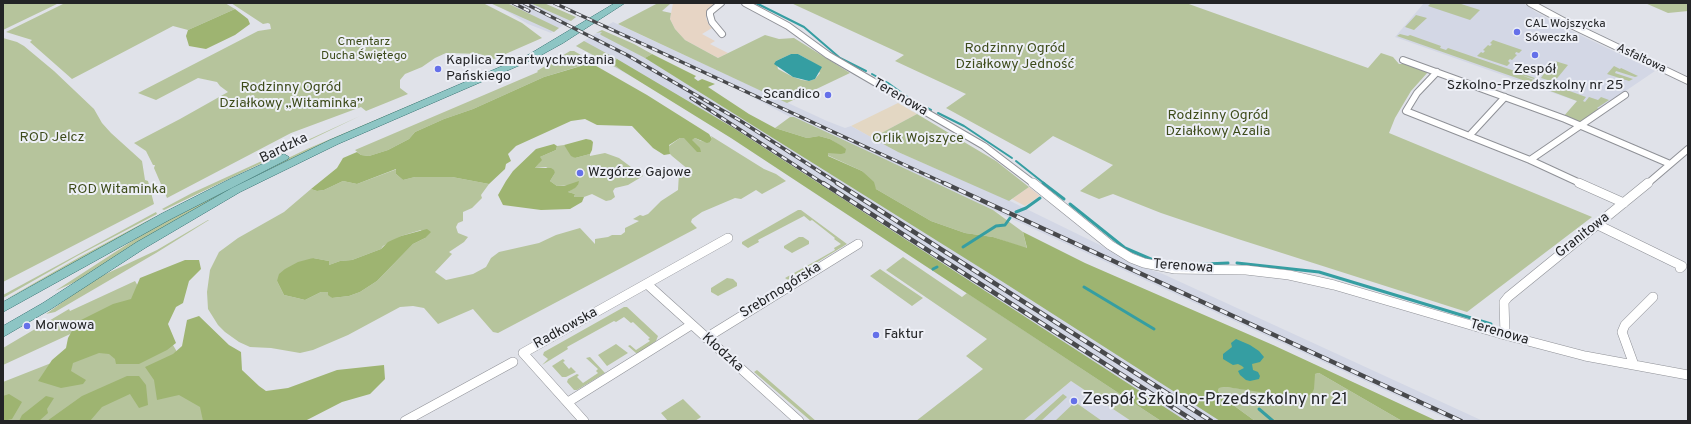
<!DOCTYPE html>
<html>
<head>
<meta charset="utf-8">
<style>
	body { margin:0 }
	#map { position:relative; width:1691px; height:424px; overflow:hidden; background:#e0e2e9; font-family:Overpass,sans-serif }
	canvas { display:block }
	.frame { position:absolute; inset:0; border:4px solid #232426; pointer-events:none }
</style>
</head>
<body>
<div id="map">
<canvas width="1691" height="424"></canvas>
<div class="frame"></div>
</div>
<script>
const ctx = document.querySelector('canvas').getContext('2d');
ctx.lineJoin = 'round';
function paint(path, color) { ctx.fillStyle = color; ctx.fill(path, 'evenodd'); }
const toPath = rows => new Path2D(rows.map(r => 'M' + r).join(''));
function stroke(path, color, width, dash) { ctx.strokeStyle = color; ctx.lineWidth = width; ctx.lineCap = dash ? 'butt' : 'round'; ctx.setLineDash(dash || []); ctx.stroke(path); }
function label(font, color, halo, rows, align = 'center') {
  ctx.font = font + ' Overpass,sans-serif'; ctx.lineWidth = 4; ctx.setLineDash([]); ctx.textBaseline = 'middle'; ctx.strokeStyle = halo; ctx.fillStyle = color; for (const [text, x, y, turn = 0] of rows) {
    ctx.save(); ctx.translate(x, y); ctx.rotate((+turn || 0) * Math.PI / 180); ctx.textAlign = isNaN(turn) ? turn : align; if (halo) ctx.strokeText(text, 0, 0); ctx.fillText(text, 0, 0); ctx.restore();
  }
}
paint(toPath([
	[898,103,917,114,872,138,851,126]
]), '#e3d7c3');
paint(toPath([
	[673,3,716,3,707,11,706,18,709,25,712,28,702,34,715,41,710,44,728,53,718,58,685,40,675,29,670,19],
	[1029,187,1040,196,1025,206,1012,199]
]), '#e7d5c5');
paint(toPath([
	[493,3,530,3,560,16,566,13,576,17,551,33,528,24],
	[1424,3,1523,3,1536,12,1555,23,1655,71,1599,109,1395,37],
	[613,22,827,121,845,128,851,126,898,152,1004,198,1102,246,1131,263,1163,274,1483,421,1452,421,790,117,743,92,605,27],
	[600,31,708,87,702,90,1251,421,1161,421,731,138,650,87,576,46],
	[1071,381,1131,421,1023,421]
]), '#d3d7e5');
paint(toPath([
	[3,3,59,3,3,30],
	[65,3,225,3,235,9,188,30,173,26,72,79,30,42,32,40,6,32],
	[231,3,483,3,522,23,542,38,494,59,480,54,446,53,435,58,422,67,405,74,400,80,400,88,408,94,366,111,361,107,291,133,167,198,154,168,155,165,153,165,146,151,134,143,180,119,228,92,220,86,217,82,198,78,156,100,138,93,258,31,271,29,270,24,268,23,263,24],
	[490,3,507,3,559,28,554,32],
	[530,3,544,3,576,17,571,21],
	[658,3,670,4,662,11,671,13,670,19,675,29,685,40,718,58,765,35,779,39,794,38,850,73,787,103,618,24],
	[791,54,798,54,809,60,820,73,815,79,809,81,802,80,793,77,778,69,776,61],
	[791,3,1186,3,1368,68,1381,53,1393,57,1399,64,1405,64,1428,72,1411,91,1395,118,1389,133,1592,217,1467,312,1238,239,1161,213,1113,194,1099,199,1080,191,1113,165,1053,136,1030,154,946,108,966,94,895,61,904,55],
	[1431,3,1458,3,1480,10,1470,20,1428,6],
	[1645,3,1688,3,1688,11,1668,13],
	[1416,15,1427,18,1414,30,1405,27],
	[602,30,634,44,652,54,645,58,601,35,600,34,602,32,596,33],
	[1400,34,1408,36,1410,35,1441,46,1440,48,1446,50,1448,48,1535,78,1534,79,1521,75,1534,80,1531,83,1397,36],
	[3,38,17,42,24,46,54,71,94,109,102,123,111,133,142,161,145,180,148,181,154,204,3,282],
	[1493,40,1522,50,1519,53,1516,52,1515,54,1517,55,1512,60,1510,59,1508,61,1510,63,1507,66,1477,56,1481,52,1483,53,1485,51,1483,50,1488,45,1490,46,1492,44,1490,43],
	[584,41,617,59,612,63,621,70,576,46],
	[570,51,574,51,593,62,544,77,473,109,444,119,415,132,409,139,388,150,369,156,361,155,355,150,538,72,537,71],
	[1555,61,1568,65,1554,82,1541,78,1545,72,1548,73,1550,71,1547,70,1550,66,1553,67,1554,65,1552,64],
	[1614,66,1620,69,1621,68,1638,76,1635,77,1616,71,1615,73,1633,79,1629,81,1607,74],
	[1542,81,1586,97,1583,101,1585,102,1589,97,1598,100,1601,97,1609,100,1597,108,1599,109,1580,122,1563,117,1577,101,1537,86],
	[425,99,426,100,327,142,262,173,238,185,84,278,55,291,160,223,242,180,307,149],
	[917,114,996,161,1029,187,1009,201,898,152,872,138],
	[360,116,164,210,162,209,192,193],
	[790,117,794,117,876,155,993,210,1023,232,1027,249,993,237,965,233,931,221,876,189,862,171,827,155,828,153,845,149,841,146,830,139,819,136,807,138,775,128],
	[711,136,764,169,776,174,786,181,762,194,756,190,741,199,735,198,702,212,692,219,691,222,697,228,498,333,493,332,473,309,438,324,424,308,413,306,400,307,348,335,313,350,300,353,271,348,250,347,239,342,225,332,218,325,208,309,207,292,210,270,219,252,238,238,284,212,311,189,317,191,324,190,343,181,357,184,397,169,396,174,403,180,415,177,452,177,489,184,481,195,482,198,472,208,463,212,463,221,458,223,456,227,458,233,468,237,464,242,449,252,452,254,435,272,446,280,473,274,486,267,491,258,499,252,539,243,556,235,580,228,595,244,595,239,608,237,612,235,621,235,625,232,625,228,639,221,633,219,640,215,643,216,648,214,661,201,678,190,679,173,688,171,689,170,672,156,670,154,669,146,680,138,684,137,695,144,691,140,695,138,701,141,710,142,712,139],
	[421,230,425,238,413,244,377,281,360,292,349,296,332,298,328,292,321,292,305,300,297,298,284,295,277,281,313,258,329,261,329,265,340,261,352,260,381,249,383,246,401,236],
	[564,145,575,158,590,154,590,156,605,153,619,158,643,176,628,185,615,188,613,191,615,197,611,200,606,201,592,194,584,197,574,197,575,194,568,192,578,185,557,186,550,181,555,173,546,167,535,168,539,163,540,157,556,150,557,146],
	[798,210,801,210,847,244,788,280,785,278,821,258,835,250,834,248,841,244,834,239,835,238,812,220,810,221,804,216,758,240,759,242,748,248,742,244,742,242],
	[156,212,157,214,77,256,3,298,3,295],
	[156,216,102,248,3,301,78,258],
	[208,220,209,220,156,253,55,312,46,314,93,280,157,250],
	[799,237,803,237,809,241,809,244,792,253,784,248,784,246],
	[903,257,962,297,967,293,1161,421,1131,421,1071,381,1023,421,916,421,983,369,966,356,987,339,886,270],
	[880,269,923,298,912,306,870,276],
	[727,278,733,279,737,283,737,286,718,296,711,292,711,288],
	[135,281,218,421,3,421,3,382,64,358,79,330,3,365,3,348,69,309,70,311],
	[624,307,627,307,658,336,656,341,639,353,636,353,628,346,630,345,636,350,650,341,648,339,650,338,633,322,631,323,624,317,616,322,614,321,567,347,568,349,542,365,548,359,543,355,544,352],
	[616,344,628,353,607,366,598,355],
	[590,357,605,373,577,390,574,390,567,382,568,379,577,374,579,375,577,377,583,383,598,373,596,371,598,369,586,358],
	[563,359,565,361,563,362,569,369,571,367,576,372,566,377,562,377,552,366],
	[757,370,816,421,811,421,754,372],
	[1319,373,1402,421,1255,421,1225,399,1218,391,1219,388,1226,387,1298,396,1315,374],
	[1063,394,1067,397,1041,421,1033,421],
	[683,399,701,417,695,421,668,421,661,413],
	[1075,402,1102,421,1055,421]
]), '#b6c49c');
paint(toPath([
	[235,9,248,19,250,24,235,35,206,49,189,46,186,36,188,30],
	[652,54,696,76,694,78,698,81,702,79,715,84,708,87,749,114,775,128,807,138,819,136,830,139,842,146,846,149,845,153,841,154,828,153,828,156,862,171,874,182,876,189,931,221,965,233,993,237,1027,248,1023,232,1085,263,1273,345,1437,421,1402,421,1319,373,1315,374,1314,389,1312,393,1308,396,1273,394,1226,387,1219,388,1218,391,1225,399,1255,421,1220,421,1003,282,645,58],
	[617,59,732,127,1186,421,1161,421,731,138,621,70,612,63],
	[591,63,647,95,709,134,712,139,710,142,707,143,695,138,692,140,700,148,701,152,697,152,684,138,680,138,669,145,670,154,664,155,653,148,632,126,597,125,585,119,571,121,516,146,508,154,511,161,506,164,505,169,489,184,452,177,415,177,403,180,396,174,396,169,357,184,343,181,324,190,317,191,311,189,337,168,343,158,357,152,361,155,369,156,388,150,409,139,415,132,444,119,473,109,544,77],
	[586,139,591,140,593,142,592,150,590,154,575,158,571,156,564,145],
	[554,144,557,146,556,150,540,157,542,160,535,168,551,168,554,170,555,173,550,181,557,186,564,186,579,181,578,185,575,188,568,192,575,194,574,197,584,197,582,202,570,209,541,210,503,205,498,195,506,181,513,171,536,149],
	[427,229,431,232,425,238,413,244,377,281,360,292,349,296,332,298,328,295,328,292,321,292,305,300,297,298,284,295,277,281,279,274,285,269,298,262,313,258,329,261,329,265,340,261,352,260,381,249,388,242,401,236],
	[185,260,199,260,201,269,189,281,183,303,176,307,168,324,176,343,167,350,139,364,116,364,115,359,109,354,99,353,73,363,71,371,86,380,83,384,61,388,38,381,52,360,66,348,68,338,77,322,113,304,131,299,140,278],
	[199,316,229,345,241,352,242,370,259,386,266,391,288,388,337,370,384,365,385,379,370,394,342,402,305,421,203,421,200,407,179,395,157,400,154,380,145,367,173,354,182,346,187,320],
	[127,376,139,376,146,385,148,405,139,408,130,394,102,407,90,421,47,421,82,396],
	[9,394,22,402,12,419,3,421,3,396],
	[46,396,54,398,47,409,48,413,39,421,19,421,22,415]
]), '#9eb471');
paint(toPath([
	[791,54,798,54,822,67,815,79,809,81,793,77,774,64,776,61],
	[1236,339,1250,345,1259,351,1264,357,1260,362,1252,364,1253,370,1258,372,1260,376,1259,379,1250,381,1246,380,1240,375,1238,371,1244,368,1242,366,1238,364,1233,365,1223,359,1223,354,1232,347,1231,343]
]), '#359ea2');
stroke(toPath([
	[756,3,804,27,840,58,866,71],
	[872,74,888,83,913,101,931,110],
	[938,113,964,126,1012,158],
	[1016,161,1045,184]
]), '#359ea2', 2);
stroke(toPath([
	[1043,183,1064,199],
	[1070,204,1125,248,1153,260],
	[1016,212,1026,208,1040,198],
	[963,247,996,226,1005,225,1010,218],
	[1237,263,1319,272,1491,324],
	[1184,265,1228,263],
	[933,269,937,267],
	[1084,287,1154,329],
	[1259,409,1273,421]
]), '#359ea2', 3);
const minorFar1 = toPath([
	[721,3,710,12,710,15,712,22,722,34],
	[745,3,788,26,828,55,984,146,1034,184],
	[1530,3,1569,24,1688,81],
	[1403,60,1565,119,1670,164],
	[1437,72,1417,93,1406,111,1530,160,1582,184],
	[1469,136,1505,97],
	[1530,160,1625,95],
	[1647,184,1688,149]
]);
const minor = toPath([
	[1033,183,1110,245,1131,258,1144,263,1175,269,1246,270,1289,275,1334,285,1505,335,1585,356,1688,375],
	[1579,183,1624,203],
	[1598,225,1682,266,1680,268],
	[647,284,799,421],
	[1505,335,1504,302,1508,297,1648,183],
	[706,338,858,244],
	[1634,365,1622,332,1625,325,1653,297],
	[568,402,691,325],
	[405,421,513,362],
	[584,421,523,353,728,238]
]);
const major = toPath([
	[615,3,625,3,563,43,534,59,338,144,240,192,145,248,51,309,3,337,3,326,43,303,137,242,232,188,330,140,528,55,615,3],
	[284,154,289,157,288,159,169,220,3,312,3,302,161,214,232,178,284,154]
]);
stroke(minorFar1, '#8f9197', 8);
stroke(minor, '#8f9197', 10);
stroke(major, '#367373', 1);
stroke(minorFar1, '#fff', 6);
stroke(minor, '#fff', 9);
paint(major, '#8dc5c4');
const railFar1 = toPath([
	[513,3,529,11],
	[524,3,627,55,739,120,839,184],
	[554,3,946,184],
	[691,98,824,184]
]);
const rail = toPath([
	[823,183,1194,421],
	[837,183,1211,421],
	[944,183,1461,421]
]);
stroke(railFar1, '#48494c', 3.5);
stroke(rail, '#48494c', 4.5);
stroke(railFar1, '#edeff6', 2, [6]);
stroke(rail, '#edeff6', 3, [8]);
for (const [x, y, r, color] of [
	[1517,32,4,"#6570e9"],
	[1535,55,4,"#6570e9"],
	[438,69,4,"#6570e9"],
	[828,95,4,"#6570e9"],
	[580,173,4,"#6570e9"],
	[27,326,4,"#6570e9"],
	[876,335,4,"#6570e9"],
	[1074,401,4,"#6570e9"]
]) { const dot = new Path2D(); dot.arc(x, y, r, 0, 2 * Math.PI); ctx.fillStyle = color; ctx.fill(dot); stroke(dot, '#edeff6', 1.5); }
label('12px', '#232426', '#edeff6', [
	["CAL Wojszycka",1525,25],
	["Sóweczka",1525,39]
], 'left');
label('12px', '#3d4b1a', '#edeff6', [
	["Cmentarz",364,43],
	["Ducha Świętego",364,57]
]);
label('12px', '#232426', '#edeff6', [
	["Asfaltowa",1641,59,25]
]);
label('14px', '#3d4b1a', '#edeff6', [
	["Rodzinny Ogród",1015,49],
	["Działkowy Jedność",1015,65],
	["Rodzinny Ogród",291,88],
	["Działkowy „Witaminka”",291,104],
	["Rodzinny Ogród",1218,116],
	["Działkowy Azalia",1218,132],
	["ROD Jelcz",52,138],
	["Orlik Wojszyce",918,139],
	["ROD Witaminka",117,190]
]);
label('14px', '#232426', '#edeff6', [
	["Kaplica Zmartwychwstania",446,61],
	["Pańskiego",446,77],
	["Zespół",1535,70,"center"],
	["Szkolno-Przedszkolny nr 25",1535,86,"center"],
	["Scandico",820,95,"right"],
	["Wzgórze Gajowe",588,173],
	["Morwowa",35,326],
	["Faktur",884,335]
], 'left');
label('14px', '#232426', '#edeff6', [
	["Terenowa",900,98,30],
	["Bardzka",284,149,-26],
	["Granitowa",1583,236,-38],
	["Terenowa",1183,267,4],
	["Srebrnogórska",781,291,-32],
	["Radkowska",566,329,-29],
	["Terenowa",1499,333,16],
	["Kłodzka",722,353,42]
]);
label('17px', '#232426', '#edeff6', [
	["Zespół Szkolno-Przedszkolny nr 21",1082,401]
], 'left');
</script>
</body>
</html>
